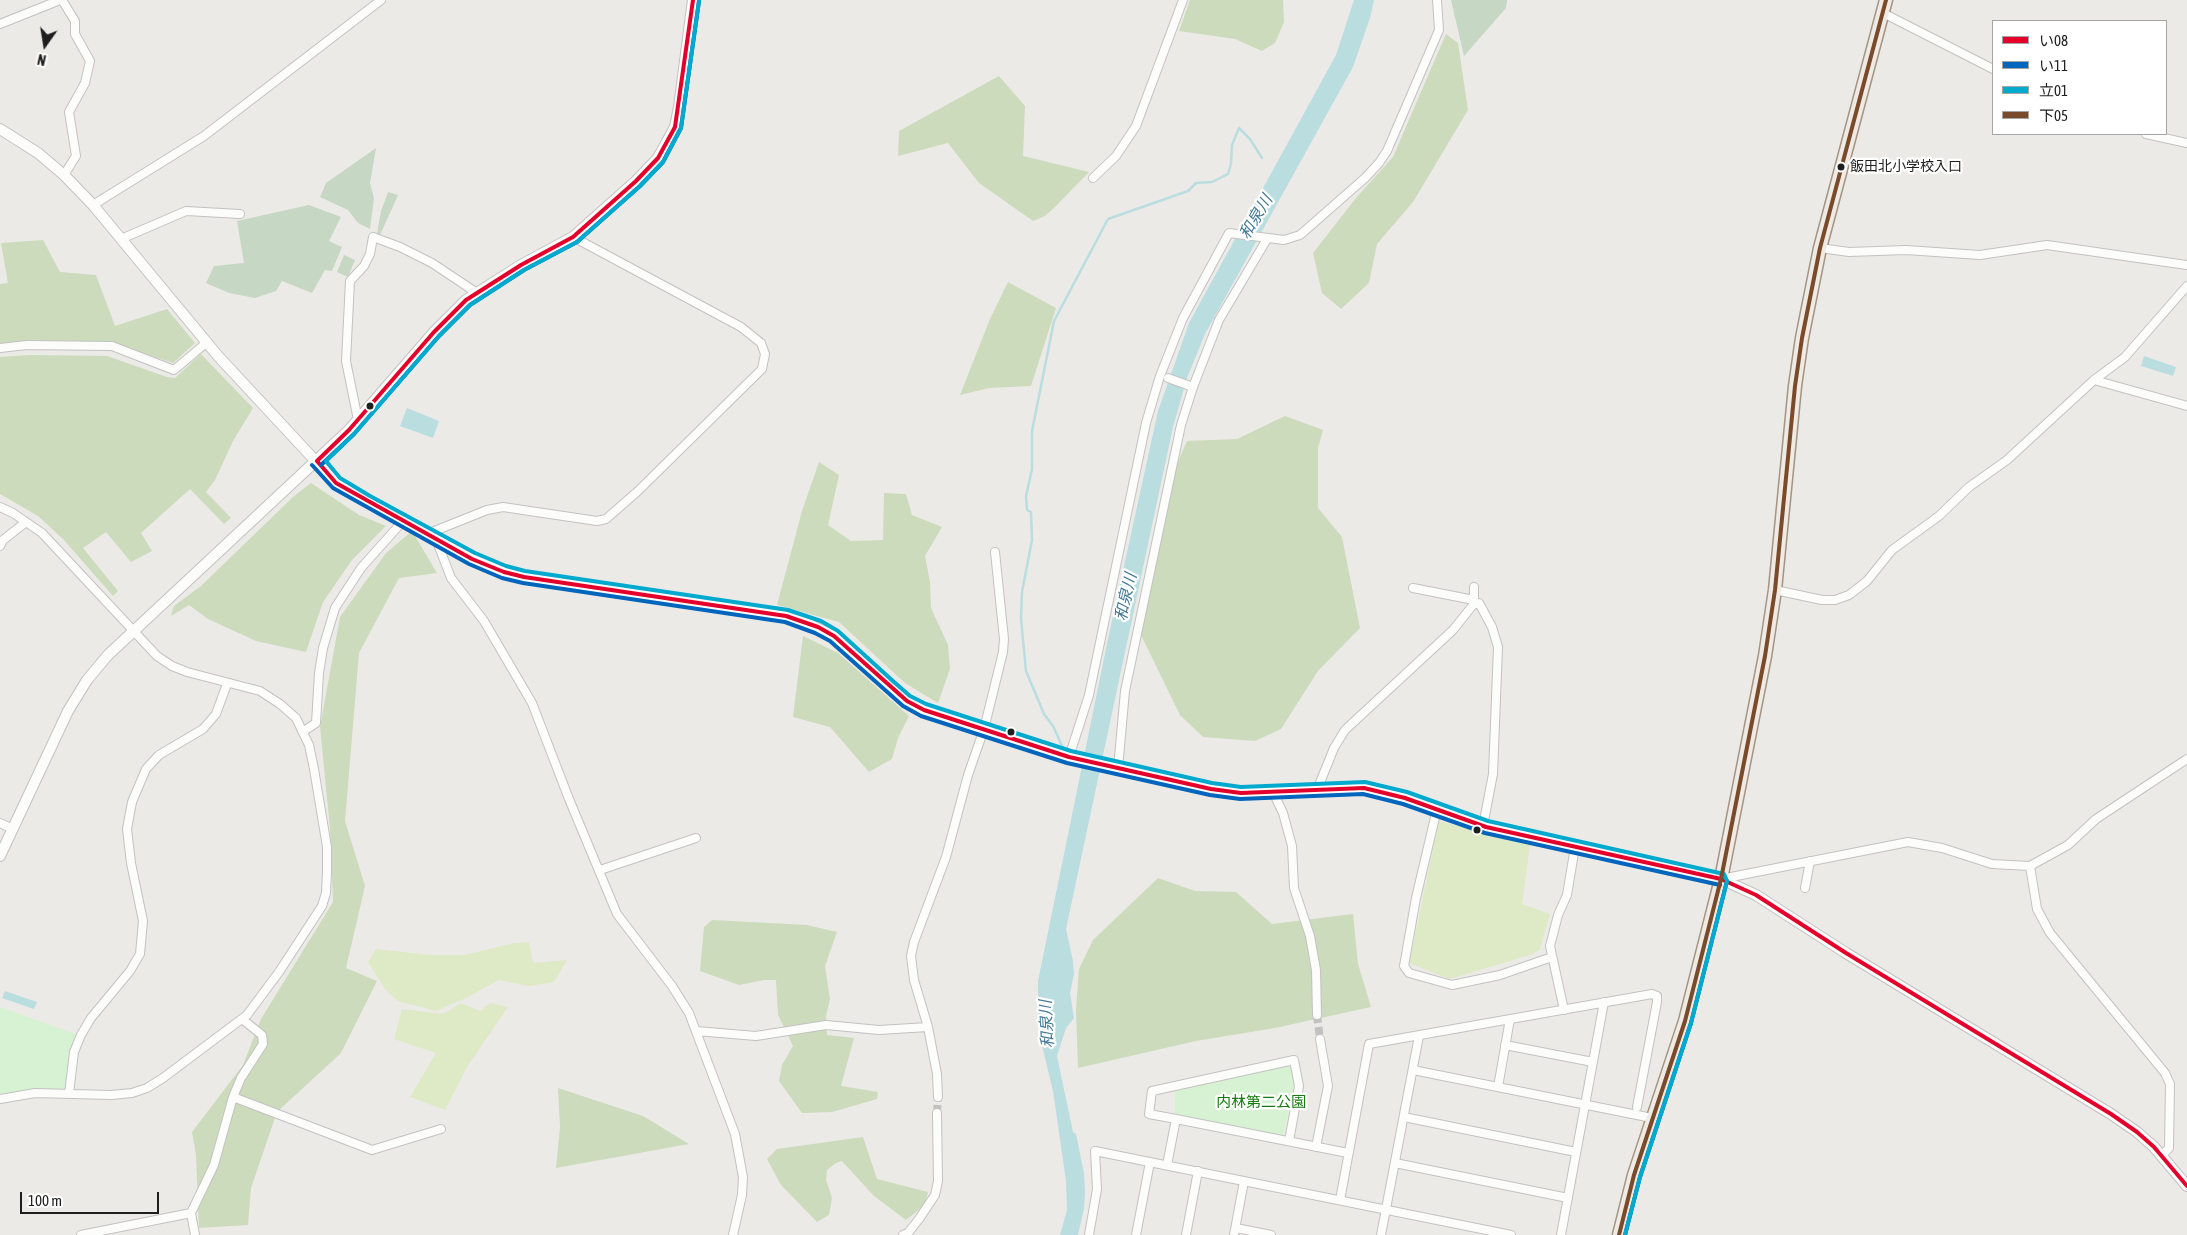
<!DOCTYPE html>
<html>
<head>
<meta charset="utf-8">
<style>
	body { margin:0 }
	#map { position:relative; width:2187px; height:1235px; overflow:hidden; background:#eceae7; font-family:"Asap Condensed","Noto Sans JP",sans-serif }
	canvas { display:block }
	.legend { position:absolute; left:1992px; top:20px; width:175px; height:115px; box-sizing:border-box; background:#fff; border:1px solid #a5a5a5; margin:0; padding:6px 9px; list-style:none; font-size:15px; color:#1e1e1e }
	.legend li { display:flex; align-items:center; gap:10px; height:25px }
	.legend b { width:25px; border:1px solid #a5a5a5 }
	.north { position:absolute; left:20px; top:20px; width:50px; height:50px; -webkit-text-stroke:4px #fff; paint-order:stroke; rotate:193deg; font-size:14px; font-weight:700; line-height:20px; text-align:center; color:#1e1e1e }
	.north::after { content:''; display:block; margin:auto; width:18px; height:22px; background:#1e1e1e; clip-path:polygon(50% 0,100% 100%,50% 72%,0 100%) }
	.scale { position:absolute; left:20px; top:1192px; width:139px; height:22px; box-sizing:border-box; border:2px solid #1e1e1e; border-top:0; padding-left:6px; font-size:15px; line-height:18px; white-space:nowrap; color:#1e1e1e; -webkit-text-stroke:4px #fff; paint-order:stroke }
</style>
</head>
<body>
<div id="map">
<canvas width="2187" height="1235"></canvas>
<ul class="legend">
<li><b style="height:6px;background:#e4002b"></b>い08</li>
<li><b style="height:6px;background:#0065bd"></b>い11</li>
<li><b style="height:6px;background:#00a9ce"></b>立01</li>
<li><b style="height:6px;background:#7a4b2a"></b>下05</li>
</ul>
<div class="north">N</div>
<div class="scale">100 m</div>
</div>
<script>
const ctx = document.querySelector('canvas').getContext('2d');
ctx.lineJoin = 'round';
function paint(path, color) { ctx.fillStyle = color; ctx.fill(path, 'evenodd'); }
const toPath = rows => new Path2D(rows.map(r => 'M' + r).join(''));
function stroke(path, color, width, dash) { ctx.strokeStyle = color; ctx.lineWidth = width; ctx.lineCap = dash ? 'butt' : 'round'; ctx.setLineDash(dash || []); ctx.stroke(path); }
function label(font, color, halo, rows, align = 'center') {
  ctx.font = font + ' "Asap Condensed","Noto Sans JP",sans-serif'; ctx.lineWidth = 4.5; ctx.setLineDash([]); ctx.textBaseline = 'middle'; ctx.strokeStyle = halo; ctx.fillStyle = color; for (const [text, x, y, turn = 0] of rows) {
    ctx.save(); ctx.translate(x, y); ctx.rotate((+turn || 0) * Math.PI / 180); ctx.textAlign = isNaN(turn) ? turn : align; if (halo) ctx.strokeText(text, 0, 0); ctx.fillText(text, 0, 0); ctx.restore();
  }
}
paint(toPath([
	[1439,821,1497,835,1530,845,1522,904,1550,914,1540,949,1533,954,1450,979,1409,963],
	[529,942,533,963,567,960,554,982,529,986,499,980,466,998,436,1011,398,1001,385,989,368,962,376,949,429,955,465,955,514,943],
	[461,1003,480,1011,491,1003,508,1007,467,1067,445,1110,410,1097,436,1053,394,1039,402,1009,443,1014]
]), '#dee9c5');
paint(toPath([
	[1190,0,1283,0,1284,22,1275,43,1262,51,1235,39,1179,31],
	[1446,34,1458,43,1468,110,1413,202,1377,244,1369,283,1341,309,1322,293,1313,253,1356,198,1393,157],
	[999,76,1025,106,1023,156,1089,172,1054,208,1045,216,1033,221,979,183,948,143,898,156,899,131],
	[43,240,60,272,96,275,115,326,167,309,195,343,173,363,118,345,29,340,0,345,0,284,8,283,1,243],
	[1008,282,1056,308,1031,386,989,388,960,395,990,319],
	[201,354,253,408,233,441,215,480,206,492,231,518,224,524,190,489,141,533,152,551,131,562,106,532,83,548,118,591,113,596,63,539,38,516,0,494,0,357,29,355,107,356,167,377,175,378],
	[1285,416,1323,430,1318,448,1318,508,1342,537,1360,628,1318,671,1281,729,1255,741,1203,737,1180,715,1140,633,1156,563,1165,492,1187,441,1237,439],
	[819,462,839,475,828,525,851,541,883,540,884,493,906,494,912,515,942,527,925,556,930,582,931,608,948,645,950,669,938,703,905,683,839,622,777,605,802,511],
	[311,483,359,515,386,526,352,560,323,602,306,652,256,641,208,619,189,605,171,616,174,606,201,586,294,496],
	[412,531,437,573,399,578,359,653,345,821,365,886,346,968,377,981,341,1053,277,1112,251,1188,248,1225,199,1228,196,1155,192,1132,243,1065,261,1019,333,902,330,828,320,727,340,617,386,553],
	[803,636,838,653,909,716,898,738,892,759,869,772,830,727,793,717],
	[1158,878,1195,891,1236,892,1272,924,1353,914,1358,964,1371,1007,1275,1028,1196,1041,1078,1068,1076,1010,1079,969,1093,940],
	[712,920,807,925,837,932,825,966,830,999,826,1016,827,1035,854,1038,841,1086,878,1092,877,1099,832,1112,802,1113,779,1081,782,1065,793,1046,778,1015,776,980,764,980,739,985,700,971,704,927],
	[558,1088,643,1116,689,1144,556,1168,560,1127],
	[863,1137,877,1179,928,1192,925,1205,906,1220,874,1196,842,1161,836,1163,827,1170,826,1180,832,1198,829,1215,817,1222,781,1185,767,1159,777,1149]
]), '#cbdbbc');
paint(toPath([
	[1451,0,1507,0,1506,8,1464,56],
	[376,148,370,183,374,198,370,229,358,223,348,210,320,197,326,183],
	[388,192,398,195,380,235,377,234,381,211],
	[309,205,341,217,329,241,342,247,332,271,325,270,312,293,282,281,276,291,255,298,229,293,206,283,214,266,244,263,237,221],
	[344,255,355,260,348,277,337,272]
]), '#c6d7c3');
paint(toPath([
	[0,1007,76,1034,72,1049,67,1091,0,1096],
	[1290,1065,1294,1084,1283,1136,1175,1114,1175,1090]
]), '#d7f2d2');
paint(toPath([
	[1354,0,1374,0,1370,18,1353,67,1205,334,1187,378,1173,427,1066,929,1073,961,1074,974,1070,993,1074,1018,1066,1028,1057,1056,1073,1132,1076,1134,1084,1173,1085,1192,1084,1209,1078,1235,1060,1235,1067,1210,1066,1181,1053,1091,1041,1041,1038,1018,1038,981,1108,639,1158,411,1189,323,1336,55],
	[2144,356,2176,367,2173,376,2141,366],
	[407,408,439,421,433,438,400,426],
	[5,991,37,1002,34,1009,2,998]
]), '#badde0');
stroke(toPath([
	[1063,748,1053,726,1044,714,1026,671,1021,619,1022,592,1032,540,1031,512,1027,510,1026,496,1032,469,1032,431,1054,321,1108,219,1188,191,1196,183,1212,182,1228,174,1231,164,1232,145,1239,128,1250,139,1262,158]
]), '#badde0', 2.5);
stroke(toPath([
	[1317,1015,1320,1039],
	[937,1113,938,1097]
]), '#c3c1bf', 8, [8, 4]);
const minor = toPath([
	[62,0,75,21,75,34,90,61,85,83,69,112,76,156,64,175],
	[1883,13,1993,69],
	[0,24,60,0],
	[2146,134,2187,143],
	[1093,178,1116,156,1136,126,1183,0],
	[93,205,204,136,381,0],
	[121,239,186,211,240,214],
	[1820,248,1849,252,1906,250,1980,255,2047,245,2187,265],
	[0,348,27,345,112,346,174,370,206,343],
	[1168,378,1193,387],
	[2094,380,2187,406],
	[358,420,346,361,350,281,364,266,370,254,373,237,400,247,432,263,477,293],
	[0,507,13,513,42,533,157,656,172,666,187,672,260,691,280,704,296,718,309,745,314,769,327,847,327,871,326,893,322,906,279,972,247,1015,163,1078,147,1088,132,1093,111,1095,35,1093,0,1099],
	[427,534,487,510,503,507,597,521,606,519,638,491,762,369,765,354,761,343,741,327,573,237],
	[436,539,451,578,484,621,532,703,569,799,617,914,672,986,689,1013,735,1134,743,1177,742,1195,733,1235],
	[0,546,3,540,26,522],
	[1413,588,1474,600],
	[1775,590,1822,600,1835,600,1849,595,1867,581,1892,550,1939,516,1969,487,2007,460,2094,380,2125,357,2187,286],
	[1474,603,1474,587],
	[304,731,316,723,319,673,323,648,335,608,361,568,403,521],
	[1069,757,1089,695,1146,423,1160,376,1183,318,1229,233,1284,240,1300,235,1365,178,1379,163,1387,151,1439,30,1437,0],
	[1118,768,1125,691,1181,425,1193,387,1219,320,1267,239],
	[1317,790,1334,748,1345,730,1453,630,1473,605,1479,603,1492,627,1498,647,1493,774,1483,826],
	[1273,792,1283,813,1292,846,1294,888,1310,936,1316,970,1317,1015],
	[1437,809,1416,898,1404,966,1409,973,1452,985,1500,975,1552,957],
	[0,823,13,829],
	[2030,866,2037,909,2050,933,2165,1073,2170,1084,2169,1148,2162,1156],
	[600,870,696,838],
	[1721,879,1908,842,1942,848,1992,864,2030,866,2068,845,2096,819,2187,759],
	[1805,888,1810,861],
	[1564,1010,1550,946,1558,915,1567,895,1575,847],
	[696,1031,756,1036,826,1025,879,1030,928,1027],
	[1505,1045,1593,1062],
	[1413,1070,1652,1118],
	[1498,1087,1510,1019],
	[69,1094,74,1052,81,1035,91,1018,130,971,140,954,143,921,131,863,127,829,132,802,146,769,159,755,203,729,216,714,227,684],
	[233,1097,372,1150,441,1129],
	[938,1097,937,1074,928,1027,914,980,911,956,914,942,946,857,968,775,984,729,1003,652,1004,639,995,552],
	[1404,1117,1576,1152],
	[1176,1119,1149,1114,1152,1091,1294,1060,1299,1086,1289,1141],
	[1316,1147,1328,1086,1320,1039],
	[1395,1163,1568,1198],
	[1167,1165,1176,1119,1348,1153],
	[1340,1200,1369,1044,1652,994,1657,996,1657,1002,1637,1107],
	[191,1213,195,1235],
	[1236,1228,1271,1235],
	[81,1235,191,1213,214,1165,233,1097,241,1078,263,1044,262,1035,242,1019],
	[903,1235,908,1233,919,1219,935,1195,938,1181,937,1113],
	[1089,1235,1097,1189,1095,1151,1511,1235],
	[1136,1235,1150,1162],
	[1186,1235,1198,1171],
	[1234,1235,1244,1181],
	[1381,1235,1419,1036],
	[1561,1235,1604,1002]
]);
const tertiary = toPath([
	[0,129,38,153,64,175,93,205,218,356,336,483,472,559,504,572,524,577,786,616,804,622,834,636,890,687,907,701,924,710,1069,757,1211,789,1241,793,1364,788,1405,798,1486,827,1721,879,1756,895,1846,953,2111,1114,2137,1132,2154,1147,2187,1186],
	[0,856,68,711,87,680,108,655,349,430,434,332,466,300,521,265,573,237,636,181,658,158,675,127,679,107,693,0]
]);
const primary = toPath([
	[1619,1235,1634,1175,1685,1021,1721,879,1765,656,1775,590,1795,386,1802,338,1820,248,1886,0]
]);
stroke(minor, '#c3c2c1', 10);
stroke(tertiary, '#c3c2c1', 12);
stroke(primary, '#a39483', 15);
stroke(minor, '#fcfcfb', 8);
stroke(tertiary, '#fcfcfb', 10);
stroke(primary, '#f0eae4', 12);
stroke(toPath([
	[317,461,336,483,472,559,504,572,524,577,786,616,818,627,834,636,907,701,924,710,1069,757,1211,789,1241,793,1364,788,1405,798,1486,827,1721,879,1756,895,1846,953,2111,1114,2137,1132,2154,1147,2187,1186],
	[317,461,349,430,434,332,466,300,521,265,573,237,636,181,658,158,675,127,693,0]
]), '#e4002b', 4);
stroke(toPath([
	[312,465,333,488,469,564,502,578,523,583,785,622,815,633,830,641,903,706,921,716,1067,763,1210,795,1240,799,1363,794,1403,804,1485,833,1720,885],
	[321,465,354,434,439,336,470,305,524,270,577,242,640,186,663,162,681,128,699,1],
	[1625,1235,1640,1177,1691,1023,1727,881]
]), '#0065bd', 4);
stroke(toPath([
	[699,1,681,128,663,162,640,186,577,242,524,270,470,305,439,336,354,434,326,461,340,478,370,496,475,553,506,566,525,571,788,610,821,621,838,631,894,682,910,696,926,704,1071,751,1212,783,1241,787,1365,782,1407,792,1488,821,1724,874,1727,881,1691,1023,1640,1177,1625,1235]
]), '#00a9ce', 4);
stroke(toPath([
	[1619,1235,1634,1175,1685,1021,1721,879,1765,656,1775,590,1795,386,1802,338,1820,248,1886,0]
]), '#7a4b2a', 4);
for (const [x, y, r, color] of [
	[1841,167,4.5,"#1e1e1e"],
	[370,406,4.5,"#1e1e1e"],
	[1011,732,4.5,"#1e1e1e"],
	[1477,830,4.5,"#1e1e1e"]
]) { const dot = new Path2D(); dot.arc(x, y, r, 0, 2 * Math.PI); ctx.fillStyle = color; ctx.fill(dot); stroke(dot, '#fff', 2); }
label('14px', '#1e1e1e', '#fff', [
	["飯田北小学校入口",1850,167]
], 'left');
label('15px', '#137c0c', '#fff', [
	["内林第二公園",1261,1102]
]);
label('italic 16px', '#427896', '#fff', [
	["和泉川",1256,217,-59],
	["和泉川",1126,597,-77],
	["和泉川",1047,1024,-93]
]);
</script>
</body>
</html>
